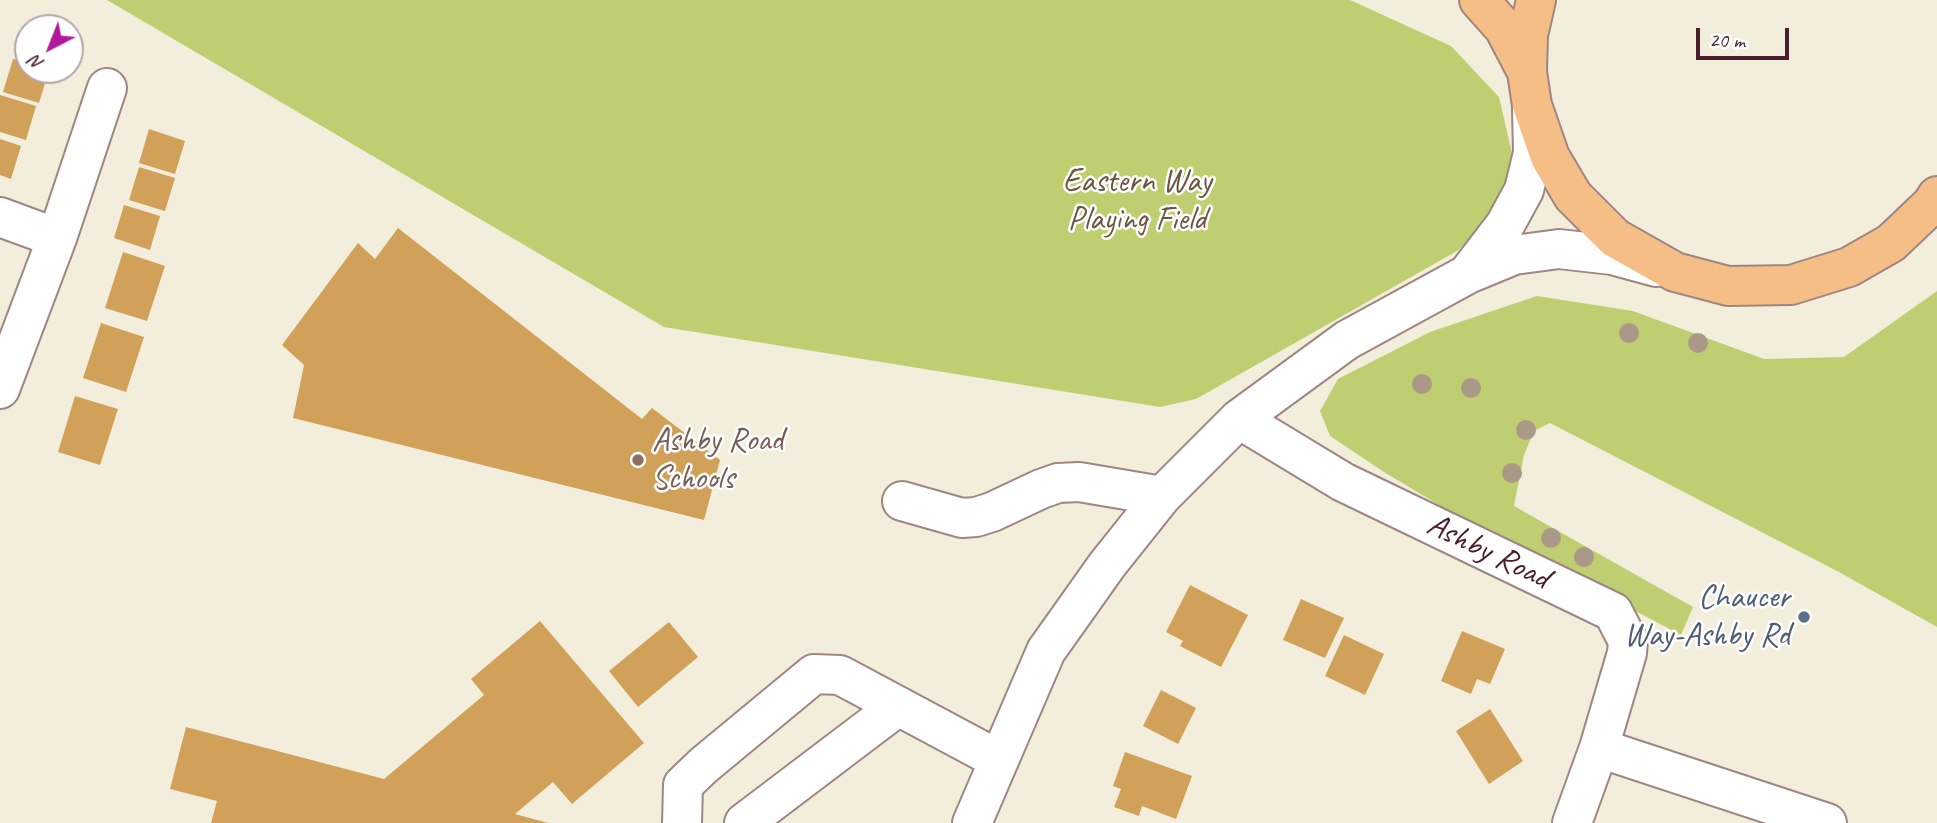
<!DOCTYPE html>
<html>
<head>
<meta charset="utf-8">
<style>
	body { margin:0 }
	#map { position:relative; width:1937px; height:823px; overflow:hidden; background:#f3eedb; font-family:Caveat,sans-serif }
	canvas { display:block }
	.north { position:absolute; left:14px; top:14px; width:70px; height:70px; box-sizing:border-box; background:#fff; border:2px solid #b7a5aa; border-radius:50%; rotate:222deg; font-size:19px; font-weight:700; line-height:28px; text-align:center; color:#4a1f2b }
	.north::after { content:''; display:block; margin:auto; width:24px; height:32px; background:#b5179e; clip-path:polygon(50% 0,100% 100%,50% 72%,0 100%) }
	.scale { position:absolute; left:1696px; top:28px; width:93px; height:32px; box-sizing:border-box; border:4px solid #4a1f2b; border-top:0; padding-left:9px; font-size:21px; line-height:24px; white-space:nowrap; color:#4a1f2b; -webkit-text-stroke:5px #fff; paint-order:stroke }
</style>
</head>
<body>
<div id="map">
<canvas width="1937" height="823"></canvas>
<div class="north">N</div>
<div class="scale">20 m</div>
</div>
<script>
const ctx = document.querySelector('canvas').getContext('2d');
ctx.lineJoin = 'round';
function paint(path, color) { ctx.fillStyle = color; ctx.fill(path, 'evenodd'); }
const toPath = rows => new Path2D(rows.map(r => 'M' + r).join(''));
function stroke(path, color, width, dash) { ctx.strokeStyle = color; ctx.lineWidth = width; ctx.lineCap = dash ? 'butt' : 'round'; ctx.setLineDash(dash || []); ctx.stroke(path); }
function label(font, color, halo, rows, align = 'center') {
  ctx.font = font + ' Caveat,sans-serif'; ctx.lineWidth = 5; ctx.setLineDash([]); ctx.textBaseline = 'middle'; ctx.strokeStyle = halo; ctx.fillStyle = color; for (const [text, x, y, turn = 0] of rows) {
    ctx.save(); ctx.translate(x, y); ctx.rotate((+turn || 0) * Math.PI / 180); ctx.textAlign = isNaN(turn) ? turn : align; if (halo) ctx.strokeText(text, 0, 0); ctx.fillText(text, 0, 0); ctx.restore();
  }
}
paint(toPath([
	[107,0,1350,0,1451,46,1499,97,1514,162,1497,217,1457,251,1196,399,1160,407,664,327],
	[1937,291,1937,627,1839,572,1550,423,1534,431,1524,455,1514,506,1693,607,1681,635,1479,529,1384,472,1330,436,1320,411,1338,379,1430,332,1537,296,1633,311,1764,359,1844,357]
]), '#bfce71');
paint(toPath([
	[13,59,28,63,28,70,49,70,39,103,3,92],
	[0,95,36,106,26,140,0,132],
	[149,129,185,141,175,174,139,163],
	[0,139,21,146,11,179,0,175],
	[139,167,175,178,165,211,129,200],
	[124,205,160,216,150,250,114,238],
	[398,228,642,419,652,408,720,460,704,520,293,418,304,365,282,345,358,243,375,259],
	[123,252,165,266,147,321,105,308],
	[101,323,144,337,126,392,83,378],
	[75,396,118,409,100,465,58,452],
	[1190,585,1248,615,1221,667,1180,646,1183,641,1166,632],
	[1301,599,1344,618,1325,658,1283,640],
	[540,621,644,743,572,804,553,782,515,814,548,823,211,823,217,801,170,789,186,727,384,779,484,695,471,679],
	[669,622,698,657,638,707,609,671],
	[1462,631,1505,649,1490,684,1477,679,1471,694,1441,681],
	[1344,635,1384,654,1365,695,1325,676],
	[1161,690,1196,708,1178,744,1143,726],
	[1490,709,1523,761,1489,784,1456,731],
	[1125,752,1192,776,1176,819,1142,806,1139,816,1114,807,1121,789,1113,786]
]), '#d1a059');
const minor = toPath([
	[0,217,57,238,0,389],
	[57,238,107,88],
	[1469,272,1505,225,1524,190,1533,153,1532,109],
	[1239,419,1343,482,1613,612,1628,641,1627,653,1599,748,1572,823],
	[902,501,962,518,976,517,992,512,1041,489,1058,483,1079,482,1162,496],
	[1599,748,1827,823],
	[682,823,683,785,704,765,814,674,840,675,999,760],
	[744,823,897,707],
	[972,823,1046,651,1107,565,1162,496,1239,419,1347,340,1468,274,1514,255,1559,249,1612,255,1656,267]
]);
const major = toPath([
	[1479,0,1504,28,1527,72],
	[1536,0,1528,35,1527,72,1532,105,1550,157,1573,196,1615,238,1675,272,1728,286,1791,285,1849,267,1891,243,1932,204,1937,196]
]);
stroke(minor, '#9e8683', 42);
stroke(major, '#9e8683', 42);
stroke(minor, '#fff', 38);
stroke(major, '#f6be87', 38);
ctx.fillStyle = '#a99986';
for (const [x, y] of [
	[1629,333],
	[1698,343],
	[1422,384],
	[1471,388],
	[1526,430],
	[1512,473],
	[1551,538],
	[1584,557]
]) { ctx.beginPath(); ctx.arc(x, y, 10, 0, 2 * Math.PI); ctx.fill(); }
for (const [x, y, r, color] of [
	[638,460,7,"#8d6e63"],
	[1804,617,7,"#5c6f8a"]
]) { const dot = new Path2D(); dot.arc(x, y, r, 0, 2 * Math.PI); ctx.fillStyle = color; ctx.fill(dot); stroke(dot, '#fff', 2.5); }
label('33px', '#6d5440', '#fff', [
	["Eastern Way",1137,182],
	["Playing Field",1137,220]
]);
label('33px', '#785e54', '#fff', [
	["Ashby Road",652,441],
	["Schools",652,479]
], 'left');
label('33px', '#4a1f2b', '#fff', [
	["Ashby Road",1488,552,26]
]);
label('33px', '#4e5e75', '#fff', [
	["Chaucer",1790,598],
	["Way-Ashby Rd",1790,636]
], 'right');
</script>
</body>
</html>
